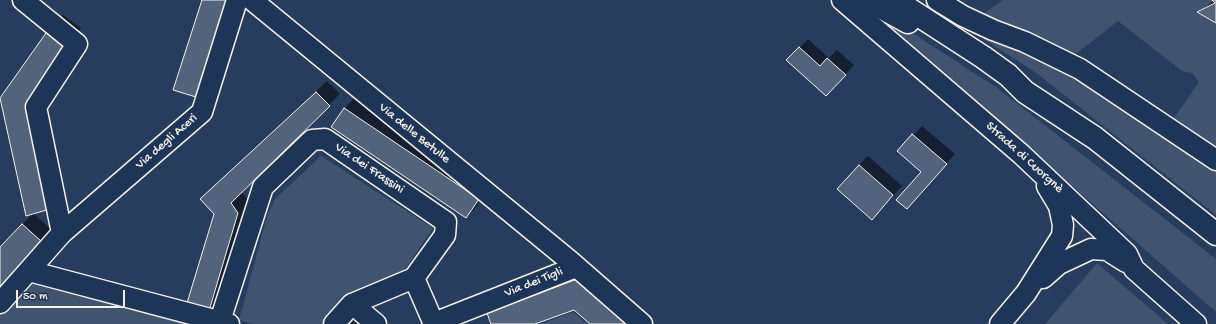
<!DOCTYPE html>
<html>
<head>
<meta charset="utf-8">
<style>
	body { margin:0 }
	#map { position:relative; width:1216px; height:324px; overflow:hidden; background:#263d5d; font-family:"Gochi Hand",sans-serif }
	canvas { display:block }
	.scale { position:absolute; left:16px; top:290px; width:109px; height:18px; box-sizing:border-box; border:2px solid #f4f1e8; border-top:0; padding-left:5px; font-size:12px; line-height:14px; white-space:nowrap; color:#f4f1e8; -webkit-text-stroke:3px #1d3557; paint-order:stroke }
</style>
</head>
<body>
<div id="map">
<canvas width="1216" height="324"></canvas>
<div class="scale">50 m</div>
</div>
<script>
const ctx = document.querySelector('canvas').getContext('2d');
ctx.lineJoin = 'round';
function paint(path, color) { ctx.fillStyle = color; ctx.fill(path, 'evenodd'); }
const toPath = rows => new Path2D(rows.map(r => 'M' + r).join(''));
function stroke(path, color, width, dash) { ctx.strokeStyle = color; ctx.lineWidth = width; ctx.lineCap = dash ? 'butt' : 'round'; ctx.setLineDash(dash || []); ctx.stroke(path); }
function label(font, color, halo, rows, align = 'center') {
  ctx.font = font + ' "Gochi Hand",sans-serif'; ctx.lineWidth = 4; ctx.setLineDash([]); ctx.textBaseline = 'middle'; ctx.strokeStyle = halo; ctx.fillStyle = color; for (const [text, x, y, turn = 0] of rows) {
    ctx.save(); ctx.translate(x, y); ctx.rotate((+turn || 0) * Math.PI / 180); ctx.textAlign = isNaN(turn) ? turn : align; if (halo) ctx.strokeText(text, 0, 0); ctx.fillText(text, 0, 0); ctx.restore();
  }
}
paint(toPath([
	[1003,0,1216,0,1216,154,1171,122,1199,82,1192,73,1182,71,1118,21,1072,57,982,15],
	[865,11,880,12,996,87,1216,259,1216,312,1014,135],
	[977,30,1085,79,1216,168,1216,215,1035,72,974,33],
	[321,156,433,228,403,272,348,293,322,324,254,324,239,320,268,213,275,199],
	[1097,263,1168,324,1045,324],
	[33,277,207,324,0,324,0,312],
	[573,312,587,324,541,324]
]), '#40546f');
paint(toPath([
	[1214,0,1216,0,1216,21,1199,12],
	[63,15,81,28,37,93,52,26],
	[808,39,829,58,837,50,854,65,835,86,799,48],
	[327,81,340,94,241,191,249,201,220,299,209,310,215,214,201,199],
	[355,97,489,187,477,206,466,217,344,109],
	[922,126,955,154,907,208,922,172,899,151],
	[868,156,902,186,880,210,859,165],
	[33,213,52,230,0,287,0,249],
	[592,267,654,324,592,324,574,309,532,324,492,324,488,313,499,302],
	[367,306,389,324,350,324]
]), '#0007');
const building = toPath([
	[202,0,228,0,196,97,173,90,202,0],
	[1212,0,1216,0,1216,23,1197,12,1215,3,1212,0],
	[51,26,70,40,27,105,50,209,26,216,0,98,51,26],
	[799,47,820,66,827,58,846,75,826,96,786,60,799,47],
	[316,92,330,106,231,203,238,213,209,311,187,303,214,214,200,199,316,92],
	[344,108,479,199,466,218,331,127,344,108],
	[912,134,947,164,907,209,896,200,921,172,897,151,912,134],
	[859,165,893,195,872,220,837,189,859,165],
	[22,224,41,241,0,287,0,247,22,224],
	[580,278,631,324,590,324,574,310,535,324,491,324,487,313,580,278]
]);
paint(building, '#52647b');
stroke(building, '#f4f1e8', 1);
const minor = toPath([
	[23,0,77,44,36,107,62,233],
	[252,0,570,261,642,324],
	[842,0,1021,154,1127,254,1134,269,1196,324],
	[937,0,963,16,993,30,1025,42,1080,69,1216,160],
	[29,271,229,324],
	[414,278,434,324],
	[1043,278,1059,264,1091,249,1107,250,1126,262],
	[0,303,62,233,202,112,237,0],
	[220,321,263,187,312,140,325,139,446,222,445,235,414,278,352,304],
	[434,323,576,267],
	[334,324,352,304,376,324],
	[1000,324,1026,293,1062,236,1063,225,1059,206,1047,186]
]);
const major = toPath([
	[868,0,908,22],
	[895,0,983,57,1008,75,1025,92,1095,138,1216,234]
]);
stroke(minor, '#f4f1e8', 23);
stroke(major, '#f4f1e8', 25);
stroke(minor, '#1d3557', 20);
stroke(major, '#1d3557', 22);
label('13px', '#f4f1e8', '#1d3557', [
	["Via delle Betulle",414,134,39],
	["Via degli Aceri",167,142,-41],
	["Strada di Cuorgnè",1024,158,42],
	["Via dei Frassini",369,169,34],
	["Via dei Tigli",534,283,-22]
]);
</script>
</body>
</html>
